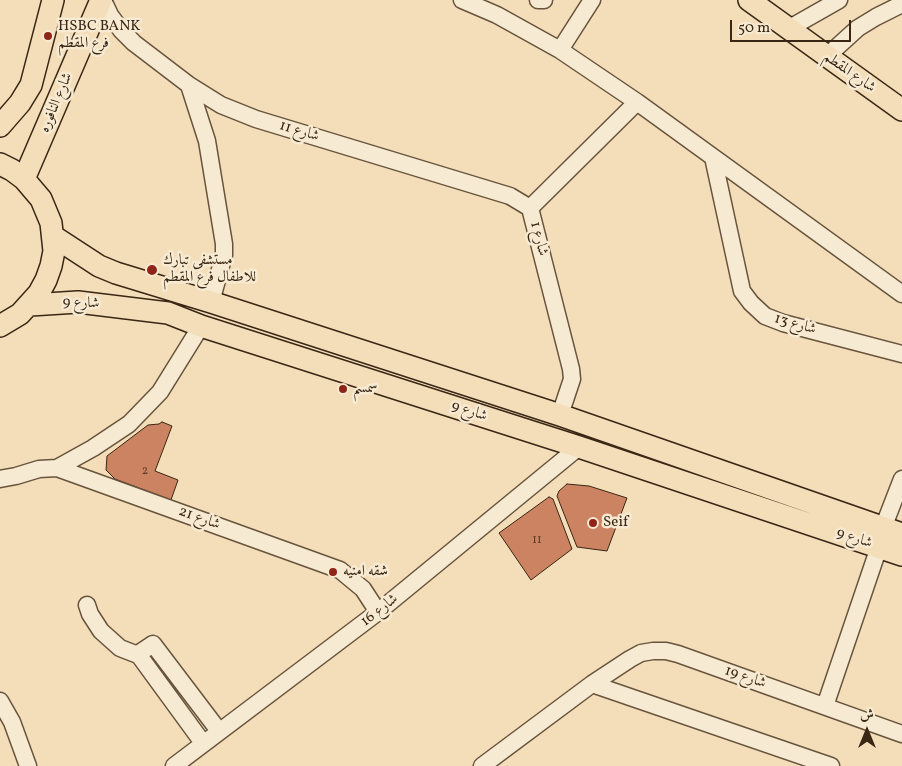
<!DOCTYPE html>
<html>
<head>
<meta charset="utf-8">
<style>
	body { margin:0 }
	#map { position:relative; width:902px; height:766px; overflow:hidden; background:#f3deb9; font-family:Vollkorn,Amiri,serif }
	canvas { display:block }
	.north { position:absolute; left:842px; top:706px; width:50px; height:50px; -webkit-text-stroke:4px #f7ead2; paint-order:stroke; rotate:0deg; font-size:14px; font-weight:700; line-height:20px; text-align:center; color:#392614 }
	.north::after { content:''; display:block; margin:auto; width:18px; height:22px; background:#392614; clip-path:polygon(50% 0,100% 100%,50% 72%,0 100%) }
	.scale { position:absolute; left:730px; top:20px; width:121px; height:22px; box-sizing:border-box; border:2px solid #392614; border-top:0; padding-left:6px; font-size:15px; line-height:18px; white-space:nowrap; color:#392614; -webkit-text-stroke:4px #f7ead2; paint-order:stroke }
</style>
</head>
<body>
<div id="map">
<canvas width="902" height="766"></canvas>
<div class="north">ش</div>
<div class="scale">50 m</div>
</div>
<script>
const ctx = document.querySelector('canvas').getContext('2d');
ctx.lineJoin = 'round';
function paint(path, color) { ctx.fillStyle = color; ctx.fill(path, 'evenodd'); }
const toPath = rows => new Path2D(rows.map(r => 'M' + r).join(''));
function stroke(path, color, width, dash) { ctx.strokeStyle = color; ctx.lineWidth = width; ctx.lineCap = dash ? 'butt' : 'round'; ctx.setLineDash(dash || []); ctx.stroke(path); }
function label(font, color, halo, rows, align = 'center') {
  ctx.font = font + ' Vollkorn,Amiri,serif'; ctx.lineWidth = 5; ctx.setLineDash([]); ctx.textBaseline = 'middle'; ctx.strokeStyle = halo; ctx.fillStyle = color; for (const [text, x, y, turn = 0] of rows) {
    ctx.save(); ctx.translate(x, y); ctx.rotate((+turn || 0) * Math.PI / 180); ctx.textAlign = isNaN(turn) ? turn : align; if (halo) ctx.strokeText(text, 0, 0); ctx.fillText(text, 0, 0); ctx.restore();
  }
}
const building = toPath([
	[162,422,172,426,155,471,178,480,171,500,115,479,106,470,107,456,148,425,159,424,162,422],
	[567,484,589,486,627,498,607,551,577,547,557,496,559,491,567,484],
	[549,497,553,499,572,549,531,580,499,533,549,497]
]);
paint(building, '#cc8362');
stroke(building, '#392614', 1);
const minor = toPath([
	[103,0,110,15,121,30,134,43,189,85,221,105,256,119,510,196,530,208],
	[462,0,497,15,560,50,637,102,902,294],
	[538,0,544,0],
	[788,29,839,0],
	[560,50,592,0],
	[826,57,858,28,876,17,902,4],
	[189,85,207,141,224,244,224,255,211,302],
	[713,157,742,291,751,303,765,316,783,323,902,354],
	[560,415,572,379,571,369,530,208,637,102],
	[57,468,93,448,129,424,160,392,201,326],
	[0,479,16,476,39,469,57,468,340,570,363,589,378,612],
	[883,528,902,479],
	[87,605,90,614,101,631,120,648,138,655],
	[592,684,831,766],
	[0,701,12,722,28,766],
	[825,706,879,547],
	[203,743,138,654,153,644,219,731],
	[174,766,378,612,579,447],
	[482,766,592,684,630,659,641,653,653,651,666,651,678,654,902,734]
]);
const major = toPath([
	[749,0,902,110],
	[0,126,20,103,31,85,53,0],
	[0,164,12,170,24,179,41,199,51,223,54,251,51,266,46,280,39,293,20,314,0,326],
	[24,179,101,0],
	[53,236,99,266,116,273,211,302,560,415,902,534],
	[30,305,78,302,168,313,201,326,579,447,902,555]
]);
stroke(minor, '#68543d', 19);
stroke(major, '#392614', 24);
stroke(minor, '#f7ead2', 16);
stroke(major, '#f3deb9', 21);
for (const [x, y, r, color] of [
	[48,36,5,"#8f2418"],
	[152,270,6,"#8f2418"],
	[343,389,5,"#8f2418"],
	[593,523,5,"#8f2418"],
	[333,572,5,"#8f2418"]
]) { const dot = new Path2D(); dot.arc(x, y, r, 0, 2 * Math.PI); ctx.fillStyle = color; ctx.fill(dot); stroke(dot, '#f7ead2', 2); }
label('12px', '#5e3d28', null, [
	["2",145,472],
	["11",537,541]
]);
label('15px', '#392614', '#f7ead2', [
	["HSBC BANK",58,27],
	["فرع المقطم",58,44],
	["مستشفى تبارك",163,261],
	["للاطفال فرع المقطم",163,278],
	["سمسم",353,389],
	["Seif",603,523],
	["شقه امنيه",343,572]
], 'left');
label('15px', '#392614', '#f7ead2', [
	["شارع المقطم",849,73,35],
	["شارع النافوره",57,103,-67],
	["شارع 11",299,132,17],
	["شارع 1",538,239,76],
	["شارع 9",81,304,2],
	["شارع 13",795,325,16],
	["شارع 9",469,412,18],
	["شارع 21",199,519,20],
	["شارع 9",854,539,18],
	["شارع 16",380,611,-38],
	["شارع 19",745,678,19]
]);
</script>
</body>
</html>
